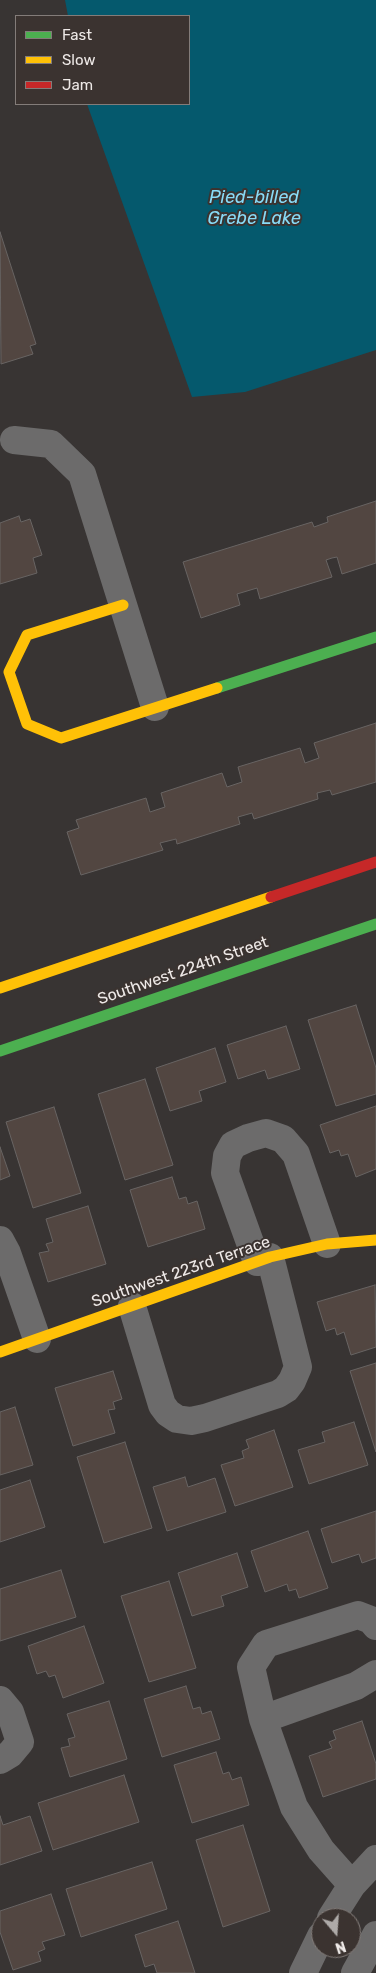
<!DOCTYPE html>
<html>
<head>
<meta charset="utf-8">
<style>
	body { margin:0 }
	#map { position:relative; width:376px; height:1973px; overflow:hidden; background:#383433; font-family:Rubik,sans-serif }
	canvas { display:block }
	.legend { position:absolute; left:15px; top:15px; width:175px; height:90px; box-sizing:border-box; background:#3b3330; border:1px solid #837c79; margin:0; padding:6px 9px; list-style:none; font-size:15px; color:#eee9e7 }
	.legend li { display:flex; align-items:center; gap:10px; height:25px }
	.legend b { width:25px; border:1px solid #837c79 }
	.north { position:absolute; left:311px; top:1908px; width:50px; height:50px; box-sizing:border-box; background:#3b3330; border:1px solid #837c79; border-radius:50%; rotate:162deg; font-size:14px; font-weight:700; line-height:20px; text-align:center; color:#eee9e7 }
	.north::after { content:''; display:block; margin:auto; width:18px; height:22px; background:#aeaaa8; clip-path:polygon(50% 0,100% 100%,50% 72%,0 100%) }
</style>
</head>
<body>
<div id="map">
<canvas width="376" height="1973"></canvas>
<ul class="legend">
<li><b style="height:6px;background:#4caf50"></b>Fast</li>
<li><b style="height:6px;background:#ffc107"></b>Slow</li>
<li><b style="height:6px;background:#c62828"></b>Jam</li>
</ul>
<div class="north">N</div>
</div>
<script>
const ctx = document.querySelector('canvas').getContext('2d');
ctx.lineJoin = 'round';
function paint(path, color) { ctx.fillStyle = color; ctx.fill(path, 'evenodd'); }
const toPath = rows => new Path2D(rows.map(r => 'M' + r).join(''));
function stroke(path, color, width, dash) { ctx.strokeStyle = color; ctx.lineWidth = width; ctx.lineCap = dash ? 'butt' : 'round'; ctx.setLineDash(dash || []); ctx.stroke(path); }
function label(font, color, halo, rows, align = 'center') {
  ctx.font = font + ' Rubik,sans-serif'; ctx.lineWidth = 4; ctx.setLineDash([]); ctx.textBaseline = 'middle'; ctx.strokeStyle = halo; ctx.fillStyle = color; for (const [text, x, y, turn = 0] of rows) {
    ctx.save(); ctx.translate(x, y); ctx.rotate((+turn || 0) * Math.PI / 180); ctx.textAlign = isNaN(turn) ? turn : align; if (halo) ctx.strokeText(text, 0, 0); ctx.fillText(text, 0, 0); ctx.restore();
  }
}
paint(toPath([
	[65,0,376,0,376,350,245,392,192,397,87,104,189,104,189,16,68,16]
]), '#05596d');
const building = toPath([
	[0,232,36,344,30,346,33,354,1,364,0,232],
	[376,501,376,563,342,574,337,557,332,558,326,560,332,577,260,599,257,588,237,594,240,605,201,618,183,562,312,522,314,527,328,522,327,517,376,501],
	[19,516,21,522,30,519,42,555,33,558,37,573,0,584,0,523,19,516],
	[376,723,376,782,332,795,330,790,317,793,318,799,254,819,252,813,238,817,240,824,177,844,176,839,160,843,163,850,81,875,67,832,79,828,76,820,146,798,150,812,165,807,161,793,222,773,227,787,242,782,238,767,300,748,305,763,319,758,314,743,376,723],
	[356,1005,376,1068,376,1094,336,1106,308,1020,356,1005],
	[286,1026,300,1069,268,1079,265,1070,238,1079,227,1045,286,1026],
	[215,1048,226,1082,199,1091,202,1101,170,1111,156,1068,215,1048],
	[145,1079,173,1165,125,1180,98,1094,145,1079],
	[376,1106,376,1169,356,1177,348,1154,341,1156,339,1150,330,1153,320,1125,376,1106],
	[54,1107,81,1193,33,1208,6,1122,54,1107],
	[0,1147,10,1176,0,1180,0,1147],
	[172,1177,179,1199,186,1197,188,1204,197,1201,205,1229,148,1247,130,1190,172,1177],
	[88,1206,106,1264,48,1282,39,1253,49,1251,46,1244,53,1242,46,1219,88,1206],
	[375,1285,376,1347,351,1355,344,1332,337,1335,335,1328,326,1331,317,1302,375,1285],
	[376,1363,376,1452,350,1371,376,1363],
	[113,1371,122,1399,113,1402,115,1409,108,1410,115,1433,73,1446,55,1388,113,1371],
	[15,1407,33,1465,0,1475,0,1412,15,1407],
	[354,1422,368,1465,309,1484,298,1450,325,1442,322,1432,354,1422],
	[274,1430,293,1487,235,1506,221,1465,244,1458,242,1451,249,1448,246,1440,274,1430],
	[125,1442,152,1528,104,1543,77,1457,125,1442],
	[185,1477,188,1487,215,1478,226,1512,167,1531,153,1487,185,1477],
	[30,1480,45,1527,0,1542,0,1490,30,1480],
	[376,1511,376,1558,362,1563,359,1554,332,1563,321,1529,376,1511],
	[308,1531,328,1588,299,1598,296,1589,289,1591,287,1584,265,1592,251,1551,308,1531],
	[237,1553,248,1587,221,1596,224,1606,192,1616,178,1573,237,1553],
	[61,1570,76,1617,0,1641,0,1589,61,1570],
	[169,1581,196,1668,149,1682,121,1596,169,1581],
	[84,1626,104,1683,63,1698,55,1675,49,1677,46,1671,37,1674,28,1646,84,1626],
	[186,1686,193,1709,200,1707,202,1714,211,1711,220,1739,162,1757,144,1699,186,1686],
	[109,1701,127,1759,70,1777,61,1748,70,1746,68,1739,75,1737,67,1714,109,1701],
	[362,1721,376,1764,376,1779,323,1797,309,1756,332,1748,329,1742,336,1739,333,1731,362,1721],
	[216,1752,223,1774,229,1772,232,1780,241,1777,249,1805,192,1823,174,1765,216,1752],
	[124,1775,139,1822,53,1850,38,1803,124,1775],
	[0,1816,3,1825,30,1816,42,1851,0,1865,0,1816],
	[243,1825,270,1911,223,1927,196,1840,243,1825],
	[152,1862,167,1909,81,1937,66,1889,152,1862],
	[51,1894,65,1935,42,1942,45,1949,38,1952,41,1961,13,1970,0,1932,0,1911,51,1894],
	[178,1921,195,1973,157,1973,154,1964,145,1967,135,1935,178,1921]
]);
paint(building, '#524641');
stroke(building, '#686463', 1);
stroke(toPath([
	[14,440,51,444,82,474,155,707],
	[0,1240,7,1253,37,1339],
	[257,1262,225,1173,227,1156,233,1145,248,1138,266,1133,283,1139,296,1154,327,1244],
	[132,1306,162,1405,168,1413,177,1419,191,1421,205,1418,278,1394,286,1389,292,1381,298,1367,270,1257],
	[0,1700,10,1712,20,1742,10,1754,0,1760],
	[263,1719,356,1686,376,1674],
	[352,1885,321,1850,294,1807,263,1719,251,1667,266,1644,358,1615,371,1620,376,1626],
	[331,1918,352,1885,376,1859],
	[303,1973,321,1936],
	[355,1973,376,1935]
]), '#6c6b6b', 28);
stroke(toPath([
	[217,688,376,637],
	[0,1051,376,924]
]), '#4caf50', 11);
stroke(toPath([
	[123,605,27,635,9,672,27,724,61,738,217,688],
	[0,988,271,897],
	[0,1352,270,1257,327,1244,376,1240]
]), '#ffc107', 11);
stroke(toPath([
	[271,897,376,862]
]), '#c62828', 11);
label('16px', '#eee9e7', '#3b3330', [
	["Southwest 224th Street",183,971,-19],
	["Southwest 223rd Terrace",181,1272,-19]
]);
label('italic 18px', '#88dbf7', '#3b3330', [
	["Pied-billed",254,198],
	["Grebe Lake",254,219]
]);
</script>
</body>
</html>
